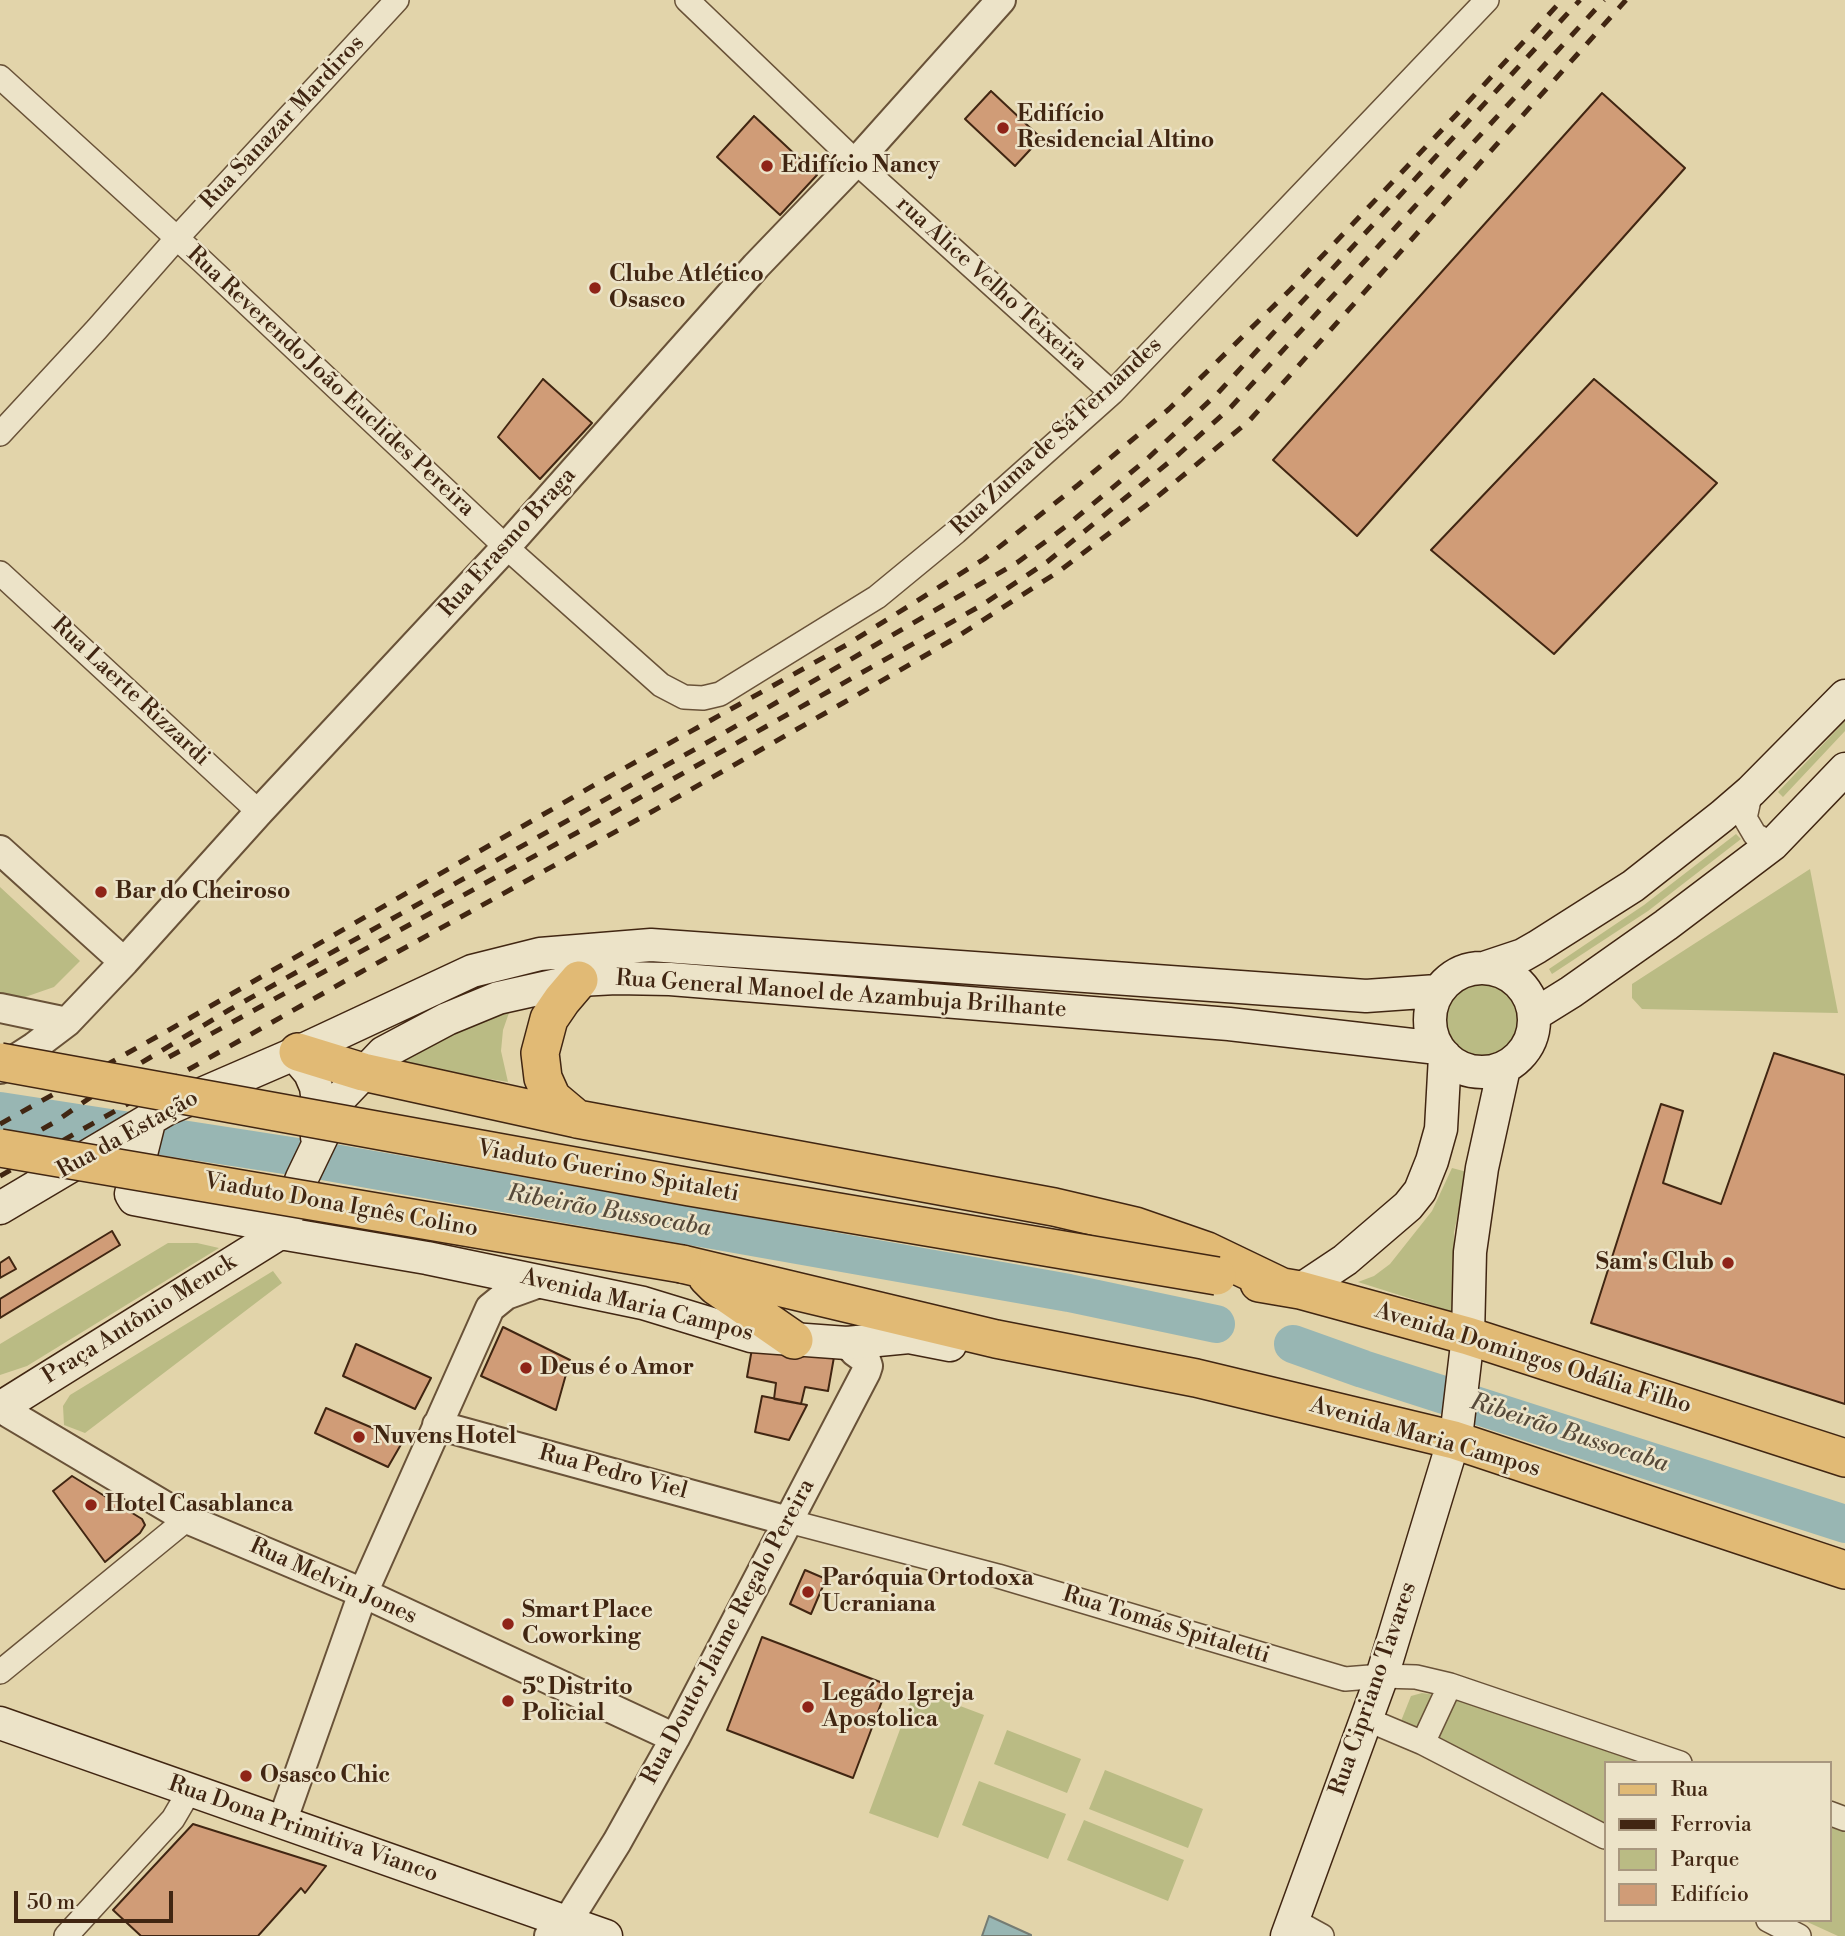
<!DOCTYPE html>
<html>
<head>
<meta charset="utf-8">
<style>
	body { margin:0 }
	#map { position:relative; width:1845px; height:1936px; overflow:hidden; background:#e2d4aa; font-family:"Libre Bodoni",serif }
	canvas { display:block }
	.legend { position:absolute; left:1604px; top:1761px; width:228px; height:161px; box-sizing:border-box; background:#ece3c8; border:2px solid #a8977f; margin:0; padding:9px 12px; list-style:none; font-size:21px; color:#412612 }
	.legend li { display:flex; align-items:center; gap:14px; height:35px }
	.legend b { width:35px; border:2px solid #a8977f }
	.scale { position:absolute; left:14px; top:1891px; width:159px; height:32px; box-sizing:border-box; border:4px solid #412612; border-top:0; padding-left:9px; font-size:21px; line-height:24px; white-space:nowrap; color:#412612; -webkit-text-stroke:5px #ece3c8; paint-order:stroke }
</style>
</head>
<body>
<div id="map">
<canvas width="1845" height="1936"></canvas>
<ul class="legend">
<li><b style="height:9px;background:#e1ba75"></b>Rua</li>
<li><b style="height:9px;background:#412612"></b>Ferrovia</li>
<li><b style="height:19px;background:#babb84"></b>Parque</li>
<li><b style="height:19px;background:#d09c77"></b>Edifício</li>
</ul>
<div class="scale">50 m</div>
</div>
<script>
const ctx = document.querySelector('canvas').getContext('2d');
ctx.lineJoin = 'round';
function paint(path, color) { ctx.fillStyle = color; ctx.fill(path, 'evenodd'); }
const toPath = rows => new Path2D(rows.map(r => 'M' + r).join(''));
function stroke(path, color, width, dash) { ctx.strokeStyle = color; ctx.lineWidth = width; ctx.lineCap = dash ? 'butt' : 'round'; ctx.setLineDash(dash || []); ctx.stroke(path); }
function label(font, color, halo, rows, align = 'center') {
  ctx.font = font + ' "Libre Bodoni",serif'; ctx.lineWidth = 5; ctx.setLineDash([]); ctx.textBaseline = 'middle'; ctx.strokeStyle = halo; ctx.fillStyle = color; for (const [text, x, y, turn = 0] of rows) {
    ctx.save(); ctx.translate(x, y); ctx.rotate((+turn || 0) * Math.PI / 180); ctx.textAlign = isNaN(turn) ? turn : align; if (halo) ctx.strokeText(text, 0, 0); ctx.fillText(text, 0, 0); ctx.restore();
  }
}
paint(toPath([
	[1845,721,1845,731,1783,797,1778,792],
	[1736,834,1741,839,1648,911,1552,974,1549,969,1644,905],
	[1810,869,1838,1013,1642,1009,1632,998,1632,984],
	[0,887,80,961,54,987,5,1004,0,1003],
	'1442 1017a39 39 0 1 1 78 0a39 39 0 1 1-78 0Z',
	[511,1007,503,1030,501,1051,508,1082,394,1063,409,1050],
	[1452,1168,1467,1172,1454,1232,1453,1312,1358,1282,1374,1276,1390,1264,1432,1211],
	[168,1243,197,1243,219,1248,27,1366,0,1375,0,1344],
	[273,1271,282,1283,85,1433,64,1425,63,1406,70,1395],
	[915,1689,984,1715,938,1838,869,1813],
	[1422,1693,1470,1700,1646,1763,1605,1763,1605,1823,1434,1735,1401,1721,1411,1696],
	[1007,1730,1081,1759,1067,1793,994,1764],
	[1105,1770,1203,1809,1188,1848,1089,1809],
	[979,1781,1066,1814,1048,1859,962,1825],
	[1084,1820,1184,1860,1168,1901,1067,1860],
	[1829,1827,1845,1832,1845,1936,1838,1936,1803,1920,1829,1920]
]), '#babb84');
const water = toPath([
	[989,1916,1031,1935,1031,1936,982,1936,989,1916]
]);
paint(water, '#98b6b3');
stroke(water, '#757c73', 2);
stroke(toPath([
	[0,1111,317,1160,1069,1293,1216,1324],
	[1293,1344,1363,1369,1845,1524]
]), '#98b6b3', 38);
const building = toPath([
	[991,91,1041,138,1015,166,965,119,991,91],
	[1602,93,1685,168,1357,536,1273,460,1602,93],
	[754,116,817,175,780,215,717,157,754,116],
	[543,379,592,423,540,479,498,437,543,379],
	[1594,379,1717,483,1554,654,1431,550,1594,379],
	[1774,1053,1845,1075,1845,1404,1591,1323,1661,1104,1683,1111,1663,1183,1721,1204,1774,1053],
	[112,1231,120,1245,0,1318,0,1299,112,1231],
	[9,1257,16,1269,0,1278,0,1263,9,1257],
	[503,1327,570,1360,556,1410,481,1376,503,1327],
	[753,1343,834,1357,828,1391,805,1387,801,1404,774,1399,776,1383,747,1377,753,1343],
	[356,1344,431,1378,415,1409,343,1376,356,1344],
	[762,1396,807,1405,789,1440,755,1432,762,1396],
	[326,1408,403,1441,388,1467,315,1433,326,1408],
	[72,1476,142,1519,145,1525,140,1533,105,1562,53,1491,72,1476],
	[805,1570,826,1579,811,1614,790,1604,805,1570],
	[762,1637,888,1685,853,1778,727,1730,762,1637],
	[193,1824,326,1866,305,1893,301,1888,258,1936,141,1936,113,1910,193,1824]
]);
paint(building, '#d09c77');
stroke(building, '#412612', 2);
const minor = toPath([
	[687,0,856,162,1112,393],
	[0,77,202,261,506,547,661,685,684,697,703,698,720,694,877,597,956,532,1112,393,1487,0],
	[0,434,97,329,177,238,397,0],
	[0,573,259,812],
	[1751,791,1745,818,1755,835,1773,844],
	[788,1521,998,1576,1345,1679,1382,1676,1416,1677,1450,1685,1680,1763],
	[0,1672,187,1519],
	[1366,1719,1423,1743,1605,1837],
	[1423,1743,1450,1685],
	[1829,1813,1845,1819],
	[1293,1920,1322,1936],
	[1768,1920,1799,1936],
	[66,1936,173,1819,190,1790]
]);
const tertiary = toPath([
	[0,850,124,962],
	[0,1008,67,1022],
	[0,1069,34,1047,67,1022,124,962,259,812,506,547,756,266,856,162,1001,0],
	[0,1408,187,1519,363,1593,675,1738],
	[437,1425,788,1521],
	[282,1822,363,1593,490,1308,506,1295,542,1282],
	[549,1936,567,1922,617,1842,675,1738,866,1372,868,1366,866,1360,855,1352,847,1343]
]);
const secondary = toPath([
	[1487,967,1523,955,1537,947,1633,886,1722,816,1751,791,1845,696],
	'1430 1020a52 52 0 1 1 104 0a52 52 0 1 1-104 0Z',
	[1534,1015,1571,992,1666,925,1773,844,1845,769],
	[294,1054,310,1073,316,1087,318,1103,317,1137],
	[150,1118,131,1194,134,1199,250,1221,280,1233,427,1258,643,1303,751,1336,847,1343,909,1337,950,1345],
	[0,1208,167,1109,294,1054,472,971,540,954,651,945,1366,996,1437,991],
	[280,1233,302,1178,341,1097,383,1053,447,1019,498,998,579,980,616,978,670,979,1229,1024,1438,1048],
	[1300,1290,1345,1260,1408,1206,1420,1191,1432,1161,1441,1129,1445,1056],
	[0,1408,280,1233],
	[0,1723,606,1936],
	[1287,1936,1382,1676,1457,1429,1468,1336,1470,1252,1482,1168,1504,1068]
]);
const primary = toPath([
	[298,1052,363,1072,577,1119,1054,1207,1135,1226,1207,1251,1282,1287],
	[577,1119,552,1098,543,1078,540,1053,549,1019,562,1000,579,980],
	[682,1264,996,1339,1196,1378,1454,1440,1845,1570],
	[707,1277,716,1286,794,1340],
	[1259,1283,1300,1290,1468,1336,1845,1458]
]);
stroke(minor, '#695238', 26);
stroke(tertiary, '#695238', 32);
stroke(secondary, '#412612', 35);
stroke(primary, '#412612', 40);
stroke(minor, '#ece3c8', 23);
stroke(tertiary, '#ece3c8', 28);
stroke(secondary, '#ece3c8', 32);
stroke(primary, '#e1ba75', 37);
stroke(toPath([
	[169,1057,600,820,982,605,1047,562,1179,454,1231,407,1604,0],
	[0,1124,169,1030,596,784,848,644,984,559,1078,485,1169,409,1290,290,1457,114,1562,0],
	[0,1153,55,1122,136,1066,229,1010,724,733,1018,562,1065,527,1146,460,1217,394,1580,0],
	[0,1176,361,972,653,811,843,703,952,640,1058,572,1157,497,1249,421,1626,0]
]), '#412612', 5, [12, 12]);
const primaryBridge = toPath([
	[0,1062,690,1187,1217,1276],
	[0,1148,682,1264]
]);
stroke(primaryBridge, '#412612', 40, []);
stroke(primaryBridge, '#e1ba75', 37);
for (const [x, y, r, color] of [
	[1003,128,7,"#8f2418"],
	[767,166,7,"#8f2418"],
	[595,288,7,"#8f2418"],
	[101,892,7,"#8f2418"],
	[1728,1263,7,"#8f2418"],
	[526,1368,7,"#8f2418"],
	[359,1437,7,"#8f2418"],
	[91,1505,7,"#8f2418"],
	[808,1592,7,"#8f2418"],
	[508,1624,7,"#8f2418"],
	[508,1701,7,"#8f2418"],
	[808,1707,7,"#8f2418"],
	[246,1776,7,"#8f2418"]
]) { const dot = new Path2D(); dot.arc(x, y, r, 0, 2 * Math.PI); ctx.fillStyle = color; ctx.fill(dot); stroke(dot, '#ece3c8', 2.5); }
label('bold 23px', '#412612', '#ece3c8', [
	["Edifício",1017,115],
	["Residencial Altino",1017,141],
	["Edifício Nancy",781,166],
	["Clube Atlético",609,275],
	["Osasco",609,301],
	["Bar do Cheiroso",115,892],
	["Sam's Club",1714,1263,"right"],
	["Deus é o Amor",540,1368],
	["Nuvens Hotel",373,1437],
	["Hotel Casablanca",105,1505],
	["Paróquia Ortodoxa",822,1579],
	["Ucraniana",822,1605],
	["Smart Place",522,1611],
	["Coworking",522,1637],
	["5º Distrito",522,1688],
	["Policial",522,1714],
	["Legádo Igreja",822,1694],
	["Apostolica",822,1720],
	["Osasco Chic",260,1776]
], 'left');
label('23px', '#412612', '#ece3c8', [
	["Rua Sanazar Mardiros",283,123,-47],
	["rua Alice Velho Teixeira",991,284,42],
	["Rua Reverendo João Euclides Pereira",330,382,43],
	["Rua Zuma de Sá Fernandes",1057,437,-43],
	["Rua Erasmo Braga",508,543,-48],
	["Rua Laerte Rizzardi",130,692,43],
	["Rua General Manoel de Azambuja Brilhante",841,995,4],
	["Rua da Estação",128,1135,-29],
	["Viaduto Guerino Spitaleti",608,1172,10],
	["Viaduto Dona Ignês Colino",341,1206,10],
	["Avenida Maria Campos",637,1306,14],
	["Praça Antônio Menck",140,1320,-32],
	["Avenida Domingos Odália Filho",1533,1359,17],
	["Avenida Maria Campos",1425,1438,16],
	["Rua Pedro Viel",613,1473,15],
	["Rua Melvin Jones",333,1582,24],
	["Rua Tomás Spitaletti",1166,1626,17],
	["Rua Doutor Jaime Regalo Pereira",729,1632,-62],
	["Rua Cipriano Tavares",1374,1689,-71],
	["Rua Dona Primitiva Vianco",303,1830,19]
]);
label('italic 24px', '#574a3a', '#ece3c8', [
	["Ribeirão Bussocaba",609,1212,10],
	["Ribeirão Bussocaba",1569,1434,18]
]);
</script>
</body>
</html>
